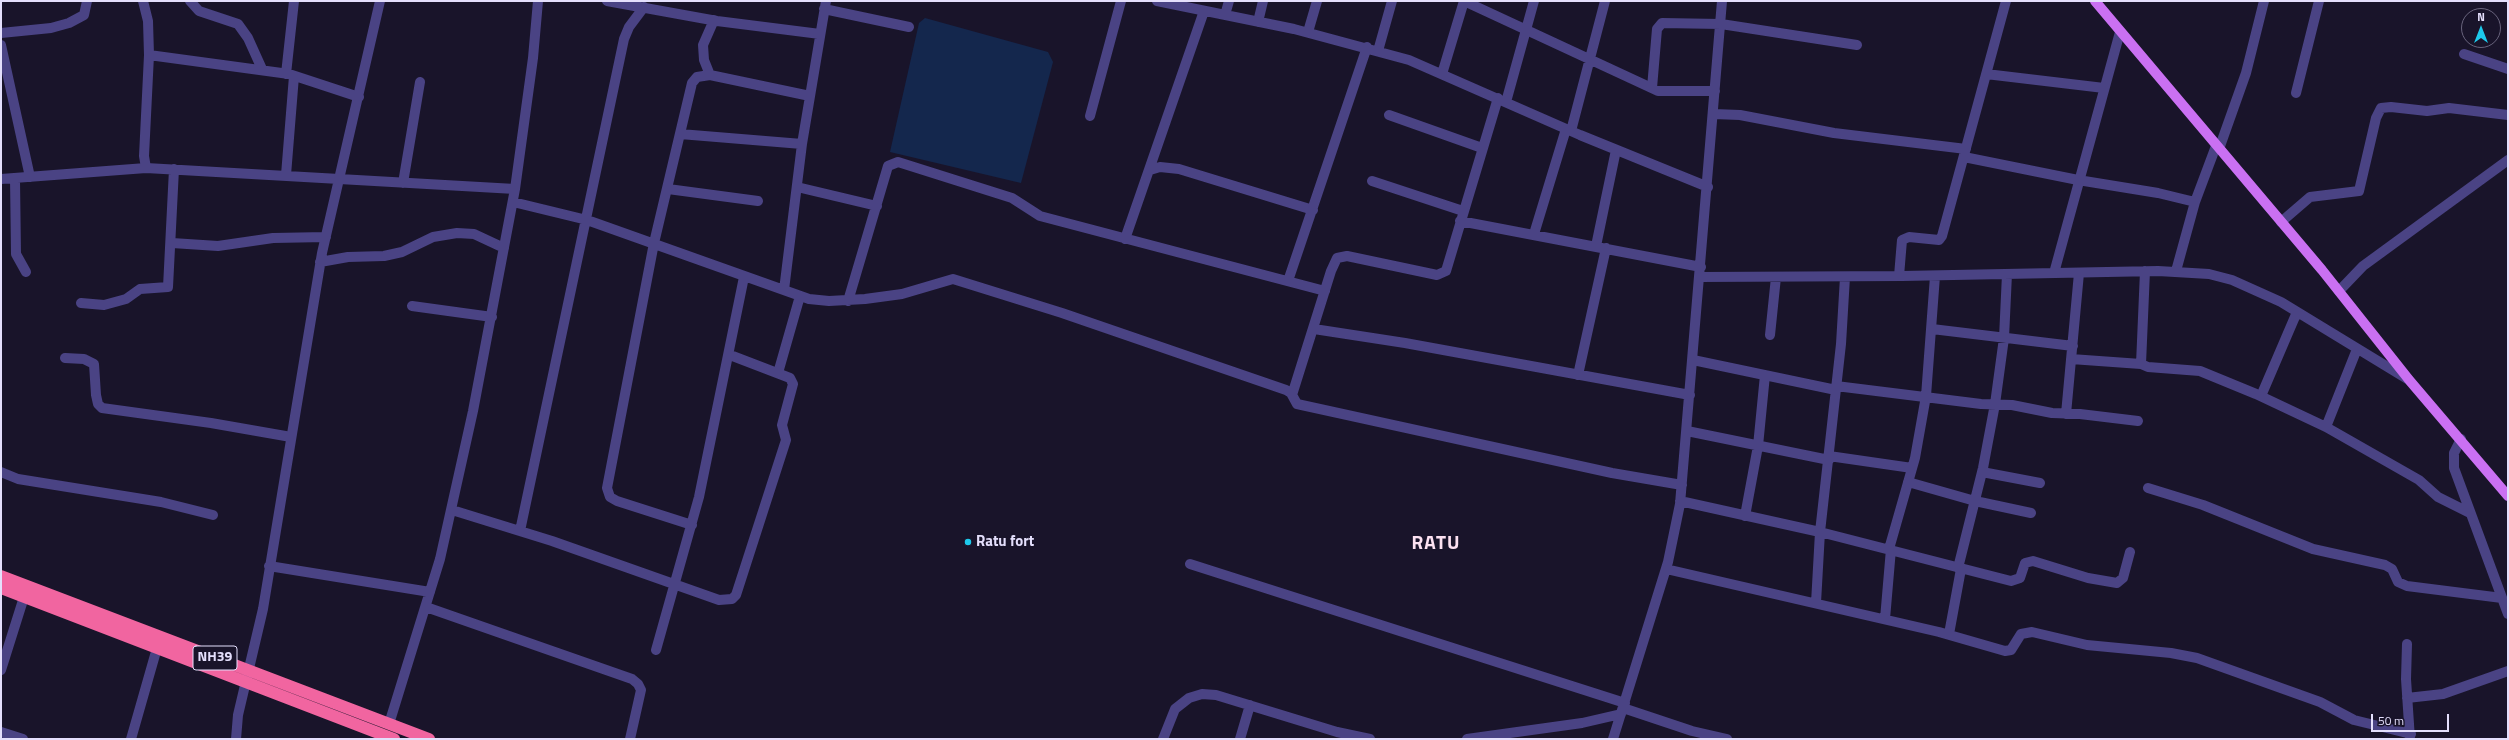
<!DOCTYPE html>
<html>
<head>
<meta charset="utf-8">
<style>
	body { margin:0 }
	#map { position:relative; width:2509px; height:740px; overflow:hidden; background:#19142a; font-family:"Titillium Web",sans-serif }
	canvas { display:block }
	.frame { position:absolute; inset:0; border:2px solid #e4dffc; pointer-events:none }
	.north { position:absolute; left:2461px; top:8px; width:40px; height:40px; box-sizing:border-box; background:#19142a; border:1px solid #6a657e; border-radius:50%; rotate:0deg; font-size:11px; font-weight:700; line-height:16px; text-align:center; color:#e4dffc }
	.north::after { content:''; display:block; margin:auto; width:14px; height:18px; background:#1dc9eb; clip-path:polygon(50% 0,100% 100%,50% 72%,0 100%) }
	.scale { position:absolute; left:2371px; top:714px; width:78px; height:18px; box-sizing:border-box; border:2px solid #e4dffc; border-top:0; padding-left:5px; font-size:12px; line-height:14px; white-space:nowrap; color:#e4dffc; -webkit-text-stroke:3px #19142a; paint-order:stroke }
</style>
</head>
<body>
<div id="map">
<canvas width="2509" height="740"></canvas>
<div class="frame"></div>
<div class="north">N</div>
<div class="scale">50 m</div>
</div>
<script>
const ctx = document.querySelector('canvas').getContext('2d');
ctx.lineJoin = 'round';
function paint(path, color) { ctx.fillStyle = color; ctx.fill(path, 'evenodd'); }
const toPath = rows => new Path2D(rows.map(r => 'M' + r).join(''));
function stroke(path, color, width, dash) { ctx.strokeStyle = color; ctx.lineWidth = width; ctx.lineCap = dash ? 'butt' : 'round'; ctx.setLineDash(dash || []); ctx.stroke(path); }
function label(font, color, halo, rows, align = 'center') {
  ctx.font = font + ' "Titillium Web",sans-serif'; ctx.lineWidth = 3; ctx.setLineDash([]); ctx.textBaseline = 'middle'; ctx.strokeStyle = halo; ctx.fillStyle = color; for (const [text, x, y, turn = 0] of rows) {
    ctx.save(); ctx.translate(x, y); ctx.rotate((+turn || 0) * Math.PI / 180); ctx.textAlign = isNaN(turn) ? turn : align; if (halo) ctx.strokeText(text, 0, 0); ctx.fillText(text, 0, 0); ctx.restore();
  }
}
paint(toPath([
	[925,18,1048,52,1053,62,1021,183,890,152,919,23]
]), '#14274d');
stroke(toPath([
	[143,1,148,21,149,55,144,156,146,168,515,189],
	[190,1,199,11,238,24,248,38,262,69],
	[607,1,717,21,820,34],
	[1157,1,1294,29,1409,60,1580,135,1708,187],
	[1464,1,1658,91,1715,91],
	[824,9,909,27],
	[1225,15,1229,1],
	[1258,22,1263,1],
	[1308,32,1317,1],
	[1,33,51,28,69,23,84,15,87,1],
	[1,45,30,177],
	[1378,51,1392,1],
	[2464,54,2508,69],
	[149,55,289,74,359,97],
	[286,74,294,1],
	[1442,74,1464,1],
	[1986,74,2104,88],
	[710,75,704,60,703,45,714,20],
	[1652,88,1657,29,1662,23,1721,24,1857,45],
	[2296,93,2319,1],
	[1506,102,1534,1],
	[1714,114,1740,115,1834,133,1966,149],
	[1389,115,1482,148],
	[1090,116,1121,1],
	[1571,131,1605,1],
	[680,134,802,144],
	[2219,149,2246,73,2264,1],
	[1964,157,2078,180,2158,193,2195,202],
	[1150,170,1160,167,1179,169,1313,210],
	[286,175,294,76],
	[1,179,146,168],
	[15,179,16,254,26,272],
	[1372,181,1463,211],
	[403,183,420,82],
	[797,187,877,206],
	[668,189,758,201],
	[513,202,587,220,809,299,829,301,865,299,902,294,953,279,1062,313,1286,390,1291,393,1297,404,1612,473,1682,485],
	[1460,221,1701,267],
	[2281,222,2310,197,2359,191,2376,118,2381,108,2391,107,2427,111,2449,108,2508,115],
	[1534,234,1566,129],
	[1125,239,1204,11],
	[172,243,218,246,273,238,326,237],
	[1596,246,1616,150],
	[320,262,348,257,384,256,402,252,433,237,457,233,474,234,504,248],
	[2145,271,2141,364,2148,367,2200,371,2256,394,2326,427,2419,480,2438,497,2470,513],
	[2176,271,2195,202,2216,146],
	[2054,273,2120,32],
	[1899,276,1902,240,1909,237,1939,240,1942,236,2006,1],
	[1700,277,1902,276,2158,271,2209,274,2232,280,2281,302,2409,380],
	[1288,281,1367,47],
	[784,290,802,144,826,1],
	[2339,291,2363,266,2508,160],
	[848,301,888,166,898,162,1012,198,1040,216,1325,291],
	[81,303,104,305,126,299,140,289,168,287,174,169],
	[412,306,492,317],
	[1314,329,1405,343,1690,395],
	[1932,329,2073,346],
	[1770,335,1776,277],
	[65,358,84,359,94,364,96,395,98,404,102,408,211,423,291,437],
	[2071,359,2141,364],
	[1693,360,1836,390],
	[778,373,800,296],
	[1578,375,1606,248],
	[1836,386,1981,404,2012,405,2052,413,2080,414,2138,421],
	[1292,395,1331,271,1337,258,1347,256,1437,275,1446,271,1498,98],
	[2261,396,2297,312],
	[2066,414,2079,273],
	[2326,427,2357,349],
	[1687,431,1829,460],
	[2461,439,2454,453,2454,468,2508,614],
	[1829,456,1912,468],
	[1,472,18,479,161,502,213,515],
	[1982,472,2040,483],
	[1908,482,1975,501,2031,513],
	[2148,488,2203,505,2313,549,2385,565,2392,569,2398,582,2407,586,2502,598],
	[1680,501,1820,532,2011,581,2020,578,2025,563,2033,561,2088,578,2117,583,2123,578,2130,552],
	[452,510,552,541,719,600,732,599,736,595,786,440,782,425,793,384,790,378,730,355],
	[1745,516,1758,446,1765,375],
	[692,525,617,501,610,497,607,488,654,243,692,83,697,77,710,75,810,96],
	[520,531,624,39,629,27,644,7],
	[1889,549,1915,458,1926,396,1935,276],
	[1190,564,1625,703],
	[269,566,430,592],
	[1958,568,1983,468,1995,404,2004,338,2007,274],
	[1666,569,1939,632,2005,651,2011,650,2021,634,2032,632,2087,645,2171,653,2197,658,2320,702,2354,720,2411,734],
	[1816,603,1820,532,1841,344,1845,277],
	[426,607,632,679,638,684,641,690,630,739],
	[1885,619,1891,549],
	[1949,634,1961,569],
	[2407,644,2406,679,2410,739],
	[656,650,699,497,744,277],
	[1,670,24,597],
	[2407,698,2443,694,2508,671],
	[1623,708,1692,731,1727,739],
	[389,724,440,559,473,411,515,189,533,58,538,1],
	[1,732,23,739],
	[131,739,157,648],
	[236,739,238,715,263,609,322,253,380,1],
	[1163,739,1175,709,1189,698,1202,694,1216,695,1337,732,1370,739],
	[1240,739,1250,705],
	[1467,739,1582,723,1621,714],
	[1613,739,1668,562,1680,504,1722,1]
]), '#4a4384', 10);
stroke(toPath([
	[2095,1,2322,270,2410,381,2508,496]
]), '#ca70f2', 10);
stroke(toPath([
	[1,576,429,739],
	[1,588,394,739]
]), '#f165a0', 12);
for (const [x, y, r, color] of [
	[968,542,4,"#1dc9eb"]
]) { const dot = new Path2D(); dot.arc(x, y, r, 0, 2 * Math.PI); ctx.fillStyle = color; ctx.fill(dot); stroke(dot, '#19142a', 1.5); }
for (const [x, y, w] of [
	[215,658,44]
]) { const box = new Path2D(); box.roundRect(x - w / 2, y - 12, w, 24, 3); ctx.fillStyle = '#19142a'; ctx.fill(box); stroke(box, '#e4dffc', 1); }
label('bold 14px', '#e4dffc', null, [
	["NH39",215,658]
]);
label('bold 15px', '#e4dffc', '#19142a', [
	["Ratu fort",976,542]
], 'left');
ctx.letterSpacing = '1px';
label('bold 19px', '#fce1f1', '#19142a', [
	["RATU",1436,544]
]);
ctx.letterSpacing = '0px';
</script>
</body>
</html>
